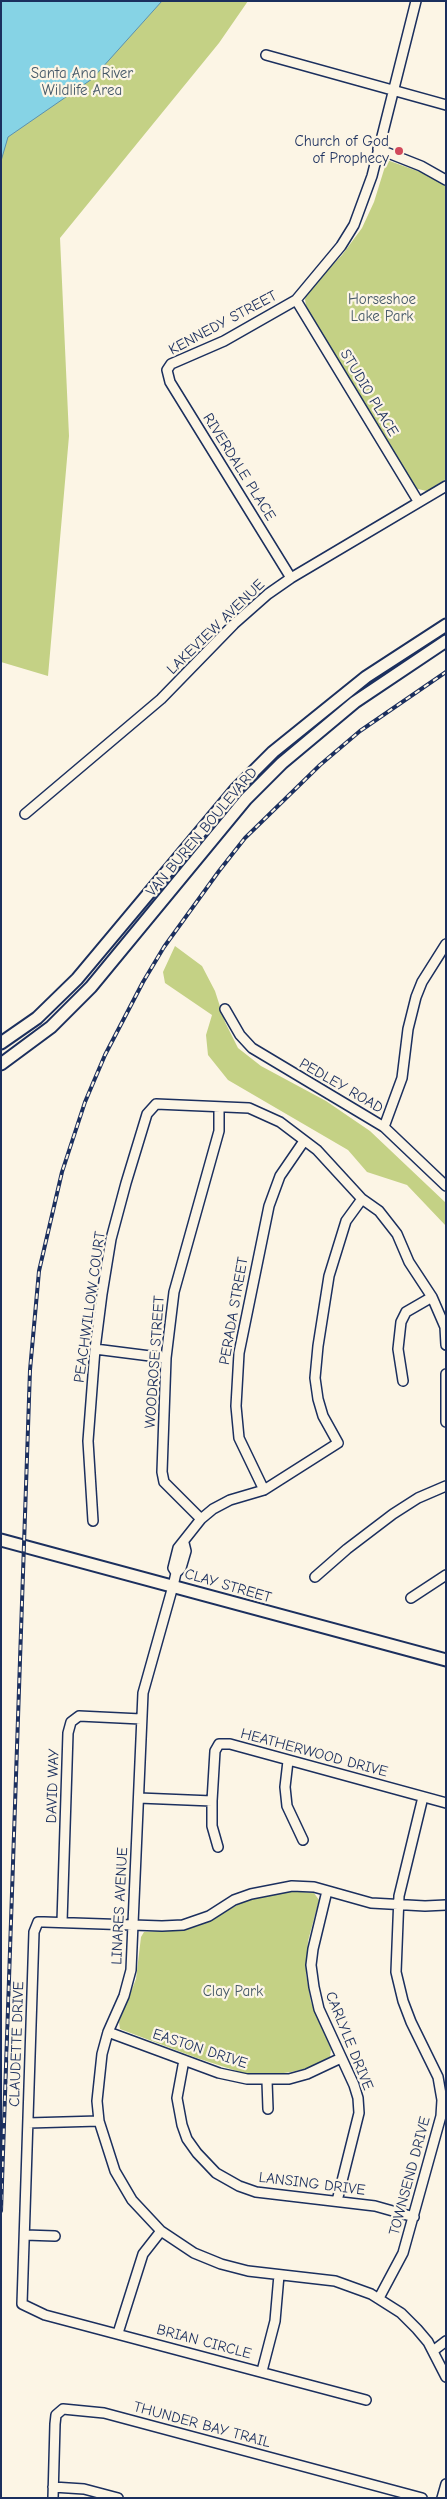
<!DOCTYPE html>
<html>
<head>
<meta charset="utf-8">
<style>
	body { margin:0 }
	#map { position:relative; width:447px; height:2499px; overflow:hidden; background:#fcf5e5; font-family:"Comic Neue",sans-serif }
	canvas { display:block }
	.frame { position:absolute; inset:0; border:2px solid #1b2f5e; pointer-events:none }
</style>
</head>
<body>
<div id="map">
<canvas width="447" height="2499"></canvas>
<div class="frame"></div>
</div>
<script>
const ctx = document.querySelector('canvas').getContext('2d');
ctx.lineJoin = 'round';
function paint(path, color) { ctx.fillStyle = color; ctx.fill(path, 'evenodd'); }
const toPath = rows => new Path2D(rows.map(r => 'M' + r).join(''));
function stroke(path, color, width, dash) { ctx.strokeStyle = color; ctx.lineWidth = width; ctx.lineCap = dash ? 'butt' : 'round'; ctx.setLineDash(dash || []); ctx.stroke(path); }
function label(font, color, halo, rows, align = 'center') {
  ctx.font = font + ' "Comic Neue",sans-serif'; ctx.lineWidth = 4.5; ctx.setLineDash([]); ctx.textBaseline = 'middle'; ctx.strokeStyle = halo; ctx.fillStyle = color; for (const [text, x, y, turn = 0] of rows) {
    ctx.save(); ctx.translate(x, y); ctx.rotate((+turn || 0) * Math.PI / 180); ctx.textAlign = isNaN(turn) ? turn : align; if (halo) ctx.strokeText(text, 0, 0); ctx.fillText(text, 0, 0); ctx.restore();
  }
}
paint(toPath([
	[1,1,248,1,219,43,60,238,69,436,48,676,1,662],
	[387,160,423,173,446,186,446,479,427,491,413,488,306,306,305,299,307,292,342,255,362,228,374,202],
	[175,946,202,966,215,991,225,1022,238,1048,261,1066,326,1101,370,1131,446,1203,446,1226,407,1185,367,1172,348,1150,228,1080,208,1055,206,1035,212,1015,165,983,163,972],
	[287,1891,314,1893,319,1900,308,1941,306,1974,311,2002,331,2049,330,2057,308,2068,291,2072,269,2075,243,2073,197,2058,120,2029,119,2022,136,1979,141,1937,144,1932,183,1930,198,1926,243,1902,261,1895]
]), '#c4d185');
const water = toPath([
	[1,1,162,1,92,79,8,137,1,161,1,1]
]);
paint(water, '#86d3e5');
stroke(water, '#5b91af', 1);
const minor = toPath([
	[266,55,446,105],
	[378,149,421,166,446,180],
	[296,300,418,501],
	[291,578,170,382,167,370,171,364,224,341,296,300,341,246,354,225,372,176,416,1],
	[25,814,161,699,234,624,268,594,291,578,446,486],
	[225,1009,240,1035,252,1048,384,1127,446,1186],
	[384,1127,402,1078,408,1029,416,997,422,982,446,944],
	[362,1199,346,1221,329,1276,318,1346,315,1378,318,1399,323,1416,338,1443,264,1490,230,1500,213,1509,201,1519,178,1548,173,1568,176,1573,173,1586,143,1693,131,1970,124,1996,108,2032,102,2054,97,2101,99,2121,115,2171,132,2200,161,2231,194,2253,221,2264,248,2271,335,2281,371,2294,401,2313,417,2329,428,2342,446,2377],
	[95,1349,166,1358],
	[446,1374,446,1422],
	[403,1381,398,1349,401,1322,406,1312,432,1297],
	[264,1490,239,1438,236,1406,239,1353,269,1206,280,1176,304,1141],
	[201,1519,164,1482,162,1472,166,1358,174,1292,219,1131,219,1108],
	[93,1521,88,1441,95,1349,102,1294,111,1239,126,1183,147,1114,156,1104,249,1108,280,1122,317,1150,362,1199,379,1211,397,1234,409,1262,432,1297,445,1327,446,1345],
	[176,1573,181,1568,186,1551,184,1543],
	[315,1577,347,1549,393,1514,418,1498,446,1486],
	[411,1598,446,1575],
	[288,1761,285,1787,287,1806,303,1840],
	[139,1798,212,1801],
	[218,1847,212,1826,212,1801,215,1751,219,1744,230,1744,446,1803],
	[327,1891,313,1949,311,1965,314,1987,319,2009,354,2085,358,2098,359,2113,337,2201],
	[62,1922,68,1733,71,1722,79,1716,141,1719],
	[108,2032,219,2073,247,2079,289,2079,307,2074,341,2058],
	[184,2060,177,2098,182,2125,187,2139,197,2153,216,2173,239,2186,256,2192,375,2206,414,2217],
	[267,2081,268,2109],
	[28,2123,99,2121],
	[25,2235,55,2236],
	[379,2298,403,2253,441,2116,442,2100,438,2077,411,2022,403,2001,396,1972,399,1896,423,1797],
	[118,2333,143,2254,161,2231],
	[433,2351,446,2341],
	[262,2371,275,2321,279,2275],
	[366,2400,45,2315,22,2304,34,1932,38,1922,44,1922,162,1926,183,1925,209,1916,234,1900,251,1894,292,1886,314,1887,371,1903,425,1906,446,1905],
	[53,2487,84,2489,118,2498],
	[53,2498,55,2424,56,2415,63,2409,104,2413,422,2498],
	[442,2498,446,2484]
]);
const major = toPath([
	[1,1043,37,1018,77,979,236,789,273,752,366,677,446,625],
	[1,1064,51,1027,91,987,246,799,282,763,355,702,446,641],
	[1,1540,446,1660]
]);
stroke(minor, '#1b2f5e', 12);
stroke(major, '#1b2f5e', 15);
stroke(minor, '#fcf5e5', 9);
stroke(major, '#fcf5e5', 11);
const rail = toPath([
	[1,2211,30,1370,39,1271,62,1172,85,1102,105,1055,143,982,164,947,219,871,245,838,320,765,360,731,446,672]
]);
stroke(rail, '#1b2f5e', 4);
stroke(rail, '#fcf5e5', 2, [5.5]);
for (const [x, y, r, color] of [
	[399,151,5,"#d1495b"]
]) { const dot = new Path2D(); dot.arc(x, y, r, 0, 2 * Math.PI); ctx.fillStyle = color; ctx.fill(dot); stroke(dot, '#fcf5e5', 2); }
label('15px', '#455868', '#fcf5e5', [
	["Santa Ana River",82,74],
	["Wildlife Area",82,91],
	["Horseshoe",382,300],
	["Lake Park",382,317],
	["Clay Park",233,1992]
]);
label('15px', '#1b2f5e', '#fcf5e5', [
	["Church of God",389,142],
	["of Prophecy",389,159]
], 'right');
label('15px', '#1b2f5e', '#fcf5e5', [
	["KENNEDY STREET",223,323,-28],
	["STUDIO PLACE",369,393,59],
	["RIVERDALE PLACE",239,467,58],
	["LAKEVIEW AVENUE",216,627,-44],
	["VAN BUREN BOULEVARD",202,832,-50],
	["PEDLEY ROAD",341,1086,30],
	["PEACHWILLOW COURT",90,1307,-82],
	["PERADA STREET",234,1311,-80],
	["WOODROSE STREET",155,1362,-86],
	["CLAY STREET",228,1586,16],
	["HEATHERWOOD DRIVE",314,1753,15],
	["DAVID WAY",53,1786,-88],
	["LINARES AVENUE",120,1906,-87],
	["CARLYLE DRIVE",349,2041,68],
	["CLAUDETTE DRIVE",17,2044,-88],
	["EASTON DRIVE",200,2049,18],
	["TOWNSEND DRIVE",410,2176,-75],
	["LANSING DRIVE",312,2184,7],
	["BRIAN CIRCLE",204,2342,15],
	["THUNDER BAY TRAIL",202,2425,15]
]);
</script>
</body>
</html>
